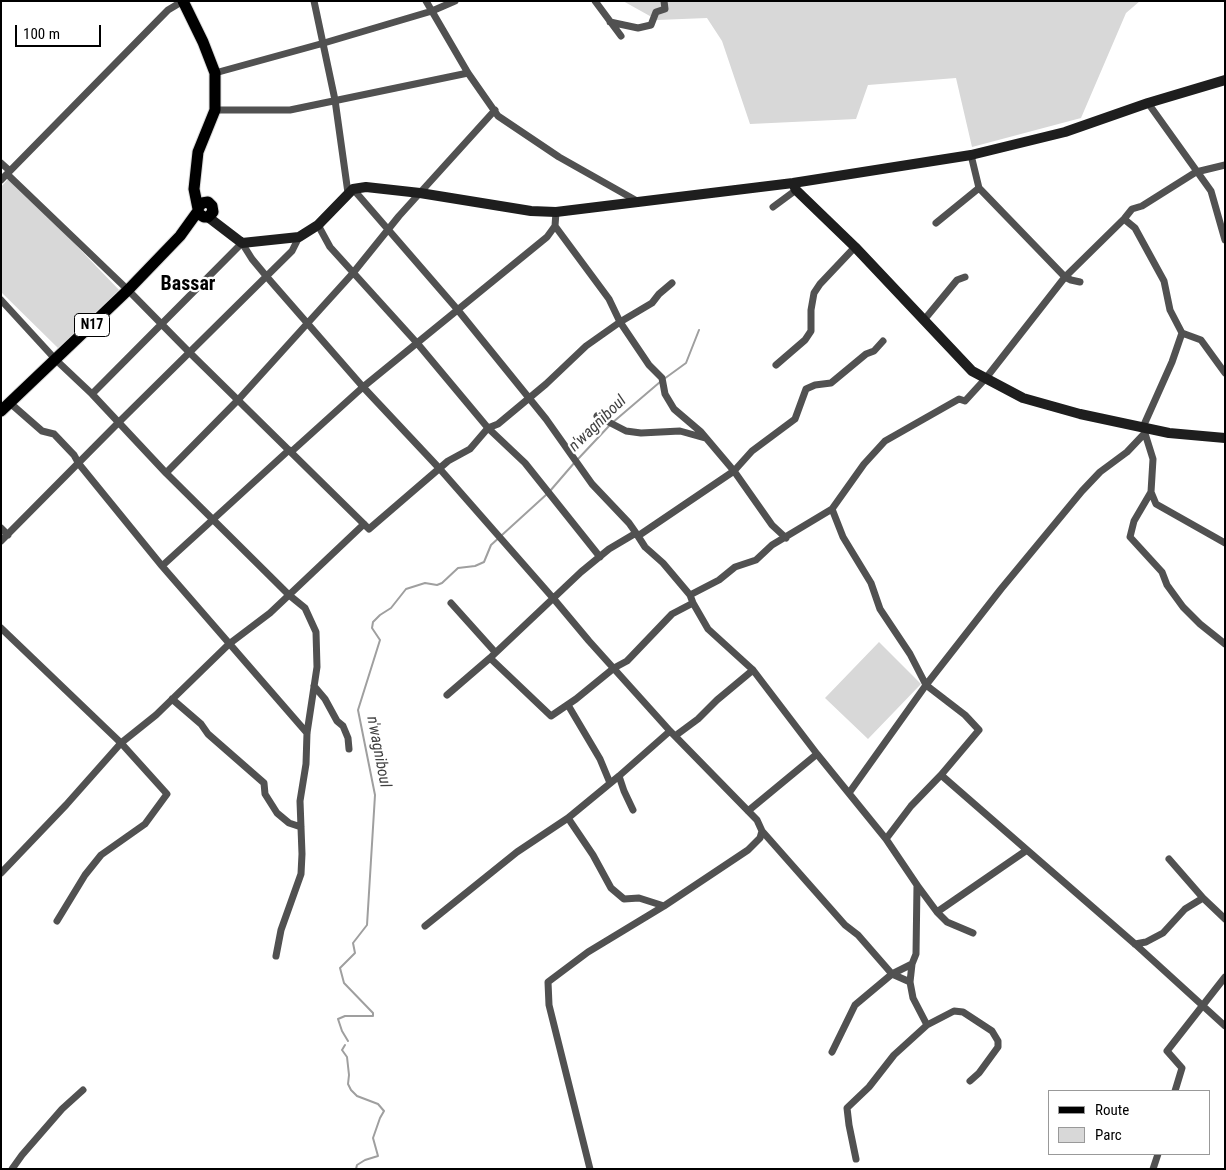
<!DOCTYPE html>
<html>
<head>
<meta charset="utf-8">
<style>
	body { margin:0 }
	#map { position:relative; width:1226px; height:1170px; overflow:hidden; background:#fff; font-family:"Roboto Condensed",sans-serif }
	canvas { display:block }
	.frame { position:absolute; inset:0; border:2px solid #000; pointer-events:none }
	.legend { position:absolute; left:1048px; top:1090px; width:162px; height:65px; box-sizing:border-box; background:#fff; border:1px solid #999; margin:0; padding:6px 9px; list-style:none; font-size:15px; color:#000 }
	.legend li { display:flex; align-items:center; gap:10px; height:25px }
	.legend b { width:25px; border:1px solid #999 }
	.scale { position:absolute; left:15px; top:25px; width:86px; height:22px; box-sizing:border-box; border:2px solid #000; border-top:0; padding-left:6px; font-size:15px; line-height:18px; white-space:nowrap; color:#000; -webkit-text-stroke:4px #fff; paint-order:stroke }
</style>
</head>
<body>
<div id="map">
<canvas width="1226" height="1170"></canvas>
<div class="frame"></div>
<ul class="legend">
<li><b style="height:6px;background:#000"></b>Route</li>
<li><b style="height:14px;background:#d8d8d8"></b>Parc</li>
</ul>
<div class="scale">100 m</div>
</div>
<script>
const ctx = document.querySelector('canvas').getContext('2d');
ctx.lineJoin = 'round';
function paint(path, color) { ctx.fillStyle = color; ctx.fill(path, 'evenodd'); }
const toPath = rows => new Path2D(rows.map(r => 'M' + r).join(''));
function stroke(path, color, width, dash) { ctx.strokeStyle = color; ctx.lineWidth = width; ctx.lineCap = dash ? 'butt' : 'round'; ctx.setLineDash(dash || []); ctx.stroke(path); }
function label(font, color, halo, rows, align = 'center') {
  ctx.font = font + ' "Roboto Condensed",sans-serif'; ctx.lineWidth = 4.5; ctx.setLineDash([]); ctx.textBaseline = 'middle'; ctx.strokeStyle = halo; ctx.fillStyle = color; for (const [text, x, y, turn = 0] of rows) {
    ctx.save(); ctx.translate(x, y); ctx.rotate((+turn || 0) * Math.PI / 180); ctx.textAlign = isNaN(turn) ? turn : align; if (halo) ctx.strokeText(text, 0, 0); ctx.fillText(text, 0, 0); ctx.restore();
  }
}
paint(toPath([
	[623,1,1140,1,1126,13,1081,118,972,147,956,78,868,85,856,119,750,124,722,41,707,18,657,20],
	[9,178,44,212,121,292,58,348,1,292,1,187],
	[879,642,921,684,868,739,825,698]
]), '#d8d8d8');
stroke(toPath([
	[664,379,686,363,699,330],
	[612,423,660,382],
	[578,459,609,426],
	[550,491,575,462],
	[348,1041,342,1031,338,1019,345,1016,373,1016,373,1013,344,983,340,968,355,953,353,943,367,925,375,795,358,710,380,640,372,628,373,622,380,615,391,608,406,589,425,583,437,585,442,583,458,568,475,566,484,562,491,545,547,494],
	[345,1045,342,1050,347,1057,349,1075,348,1084,351,1090,357,1096,378,1104,384,1111,380,1118,373,1138,378,1156,365,1160,357,1165,356,1169]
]), '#9f9f9f', 2);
const primary = toPath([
	[183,1,203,42,215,73,215,110,198,152,194,189,199,214,204,217,208,217,213,212,212,206,208,202,202,203,198,208],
	[1,411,128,290,180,236,198,211]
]);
stroke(primary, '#dbdbdb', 13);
stroke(toPath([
	[314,1,335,100,348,193],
	[426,1,468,73,498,116,559,157,637,201],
	[595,1,621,36],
	[610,22,638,28,651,25,656,12,665,9,664,1],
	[215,73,324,43,432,11,455,1],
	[1148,103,1211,191,1225,240],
	[215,110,290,110,468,73],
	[1,163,10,171],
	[7,174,128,290,189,352,369,529,448,461,470,449,488,428,498,424,546,384,586,346,620,322,652,303,659,294,672,283],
	[1,180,168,10,183,1],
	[353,189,457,309,546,419,592,484,629,523,636,533,609,549,581,572,490,658,551,716,576,699,614,668,627,661,672,614,693,603],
	[773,207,796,190],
	[1124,219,1135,228,1164,281,1170,310,1182,333,1172,362,1143,427,1153,459,1151,492,1156,504,1225,543],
	[936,223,979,188],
	[318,225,330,247,417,343,488,428,525,463,600,557],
	[555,226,609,299,620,322,649,365,662,378,665,394,674,409,701,432,734,471,772,525,786,538],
	[1080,282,1071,280,1065,277,1124,219,1132,209,1142,206,1196,172,1225,165],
	[1,300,56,360,92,394,166,473,289,595,305,608,316,632,317,667,307,733,306,764,300,801,302,854,301,874,281,930,276,956],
	[924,320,957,280,965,277],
	[1182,333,1201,340,1225,373],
	[776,365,805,340,811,331,811,310,814,293,820,284,855,247],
	[92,394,242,243,252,259,267,277,363,387,439,468,553,598,589,641,670,731,757,820,762,831,760,838,748,850,664,906,588,952,548,982,549,1005,590,1169],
	[10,403,42,431,54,434,74,455,79,464,162,566,307,733],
	[597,416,626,431,641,433,680,431,705,438],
	[291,452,363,387,547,237,555,226,556,212],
	[166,473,238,400,353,273,399,216,495,110],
	[1151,492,1134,521,1130,537,1162,572,1167,585,1183,607,1200,624,1225,644],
	[832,509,843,537,871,583,880,609,910,654,926,685,1001,589,1082,491,1100,472,1127,452,1145,433],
	[1,528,8,535],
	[636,533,645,547,663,563,690,595,693,603,708,629,753,670,817,754,748,811],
	[638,536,734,471,752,451,795,419,806,389,815,385,831,383,866,354,874,351,883,341],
	[1,541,119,422,292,251,299,237],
	[162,566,289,450],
	[690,595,719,580,735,567,756,560,772,545,832,509,864,464,885,441,959,399,965,401,986,378,1065,277,979,188,971,155],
	[451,603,495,652],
	[1,628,121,743,167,794,145,824,101,855,85,875,57,921],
	[314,686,325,699,337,721,343,726,348,738,349,749],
	[447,695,490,658],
	[172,699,201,724,208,734,264,783,265,794,277,813,289,823,301,827],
	[568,705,600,759,610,783],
	[675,736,698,719,717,700,753,670],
	[817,754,886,839,917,885,937,912,947,922,973,933],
	[619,776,624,791,633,810],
	[849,793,926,685,965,715,979,730,941,775],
	[568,818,593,855,611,888,624,899,639,898,664,906],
	[762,831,845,925,858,935,892,974,910,982],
	[886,839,911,806,941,775,1027,850],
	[1169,859,1203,898,1225,919],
	[1,873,66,805,121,743,156,715,229,644,270,613,364,524],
	[917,885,916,954,912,964,910,982,913,998,927,1025,954,1011,963,1012,992,1031,998,1041,998,1047,979,1073,970,1081],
	[937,912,1027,850,1135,944,1225,1026],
	[425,926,517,852,568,818,619,776,670,731],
	[1135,944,1146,942,1163,933,1185,909,1203,898],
	[832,1052,855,1005,892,974,912,964],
	[1175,1091,1182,1068,1167,1051,1225,977],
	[856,1159,849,1125,847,1108,869,1087,894,1055,927,1025],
	[12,1169,22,1155,62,1109,83,1090],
	[1153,1169,1158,1154]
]), '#515151', 7);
stroke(toPath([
	[793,183,796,190,855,247,972,371,1023,398,1080,414,1169,433,1225,438],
	[208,217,242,243,299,237,318,225,353,189,366,187,420,193,531,211,556,212,793,183,971,155,1065,132,1148,103,1225,80]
]), '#1e1e1e', 10);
stroke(primary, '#000', 11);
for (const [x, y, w] of [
	[92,325,35]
]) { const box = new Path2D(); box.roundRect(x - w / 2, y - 11.5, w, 23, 4); ctx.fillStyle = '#fff'; ctx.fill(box); stroke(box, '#000', 1); }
label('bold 14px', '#000', null, [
	["N17",92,325]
]);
label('italic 16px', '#404040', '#fff', [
	["n'wagniboul",598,424,-44],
	["n'wagniboul",378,752,79]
]);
label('bold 20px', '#000', '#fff', [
	["Bassar",188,285]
]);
</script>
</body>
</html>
